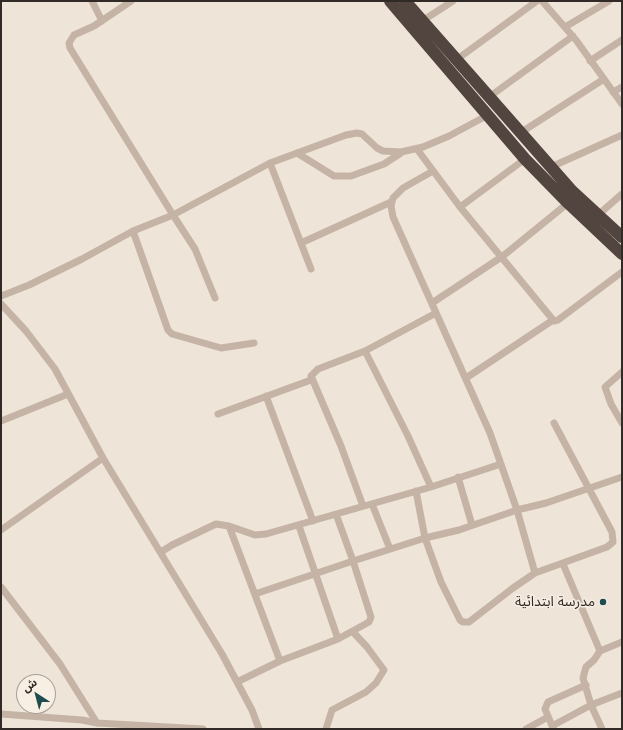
<!DOCTYPE html>
<html>
<head>
<meta charset="utf-8">
<style>
	body { margin:0 }
	#map { position:relative; width:623px; height:730px; overflow:hidden; background:#eee4d8; font-family:Helvetica,"Noto Sans Arabic",sans-serif }
	canvas { display:block }
	.frame { position:absolute; inset:0; border:2px solid #322a26; pointer-events:none }
	.north { position:absolute; left:16px; top:674px; width:40px; height:40px; box-sizing:border-box; background:#f7eee4; border:1px solid #a8a098; border-radius:50%; rotate:324deg; font-size:11px; font-weight:700; line-height:16px; text-align:center; color:#322a26 }
	.north::after { content:''; display:block; margin:auto; width:14px; height:18px; background:#1f4c4f; clip-path:polygon(50% 0,100% 100%,50% 72%,0 100%) }
</style>
</head>
<body>
<div id="map">
<canvas width="623" height="730"></canvas>
<div class="frame"></div>
<div class="north">ش</div>
</div>
<script>
const ctx = document.querySelector('canvas').getContext('2d');
ctx.lineJoin = 'round';
const toPath = rows => new Path2D(rows.map(r => 'M' + r).join(''));
function stroke(path, color, width, dash) { ctx.strokeStyle = color; ctx.lineWidth = width; ctx.lineCap = dash ? 'butt' : 'round'; ctx.setLineDash(dash || []); ctx.stroke(path); }
function label(font, color, halo, rows, align = 'center') {
  ctx.font = font + ' Helvetica,"Noto Sans Arabic",sans-serif'; ctx.lineWidth = 3; ctx.setLineDash([]); ctx.textBaseline = 'middle'; ctx.strokeStyle = halo; ctx.fillStyle = color; for (const [text, x, y, turn = 0] of rows) {
    ctx.save(); ctx.translate(x, y); ctx.rotate((+turn || 0) * Math.PI / 180); ctx.textAlign = isNaN(turn) ? turn : align; if (halo) ctx.strokeText(text, 0, 0); ctx.fillText(text, 0, 0); ctx.restore();
  }
}
stroke(toPath([
	[92,1,102,21],
	[542,1,576,40,622,104],
	[422,21,453,1],
	[565,27,609,1],
	[456,60,537,1],
	[590,61,622,40],
	[613,92,622,87],
	[489,97,573,36],
	[520,133,604,79],
	[417,149,460,207,554,321,558,320,622,272],
	[297,153,334,176,351,176,384,164,401,153],
	[270,163,311,269],
	[551,167,622,135],
	[433,171,403,188,393,198,391,206,393,217,490,433,517,510,535,573],
	[460,207,525,159],
	[598,215,622,194],
	[133,231,168,330,172,334,221,348,254,343],
	[301,243,391,202],
	[1,296,29,285,82,259,133,231,173,215,70,48,69,43,74,35,94,26,131,1],
	[215,298,195,249,173,215,270,163,346,135,357,133,362,134,377,148,383,151,401,152,423,147,449,136,488,115],
	[432,303,503,256,568,203],
	[1,304,26,331,55,369,103,458,222,654,252,710,259,729],
	[365,351,408,436,431,487],
	[622,372,605,387,611,404,622,423],
	[466,378,553,320],
	[266,396,313,521],
	[218,414,311,380],
	[1,421,68,394],
	[458,477,472,525],
	[416,491,425,538,441,582,460,620,463,622,469,622,513,588,535,573,607,547,613,542,612,532,554,423],
	[372,504,390,549],
	[363,506,341,446,311,376,318,369,365,351,436,313],
	[336,514,353,561,425,538,459,530,517,510,546,503,622,477],
	[229,526,280,661],
	[299,526,338,639],
	[1,530,103,458],
	[161,552,172,545,216,524,229,526,255,535,266,534,431,487,501,464],
	[563,564,600,651,594,660,586,667,583,678,591,705,602,729],
	[1,587,60,664,97,723],
	[600,651,622,642],
	[237,682,280,661,338,639,369,622,371,617,353,561,255,594],
	[1,714,82,720,97,723,203,729],
	[552,726,591,705,622,693],
	[553,728,545,709,548,702,586,685],
	[326,729,332,710,366,692,376,683,384,670,367,647,353,632],
	[526,729,548,717]
]), '#c5b4a6', 7);
stroke(toPath([
	[390,1,525,159,568,203,622,254],
	[405,1,572,191,622,237]
]), '#52443e', 12);
for (const [x, y, r, color] of [
	[603,602,4,"#1f4c4f"]
]) { const dot = new Path2D(); dot.arc(x, y, r, 0, 2 * Math.PI); ctx.fillStyle = color; ctx.fill(dot); stroke(dot, '#f7eee4', 1.5); }
label('14px', '#322a26', '#f7eee4', [
	["مدرسة ابتدائية",595,602]
], 'right');
</script>
</body>
</html>
